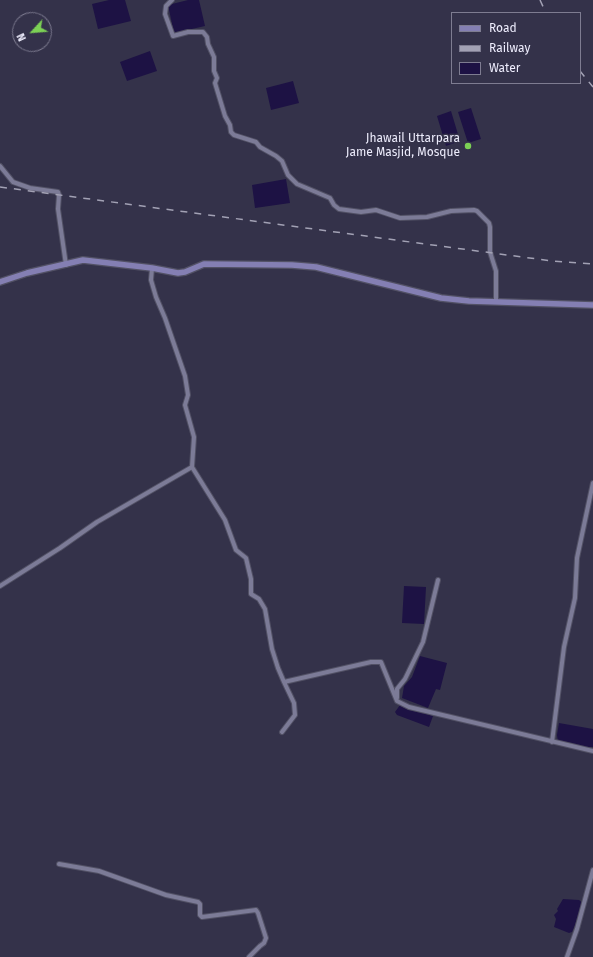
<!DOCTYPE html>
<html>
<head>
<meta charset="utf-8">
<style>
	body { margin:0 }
	#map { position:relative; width:593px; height:957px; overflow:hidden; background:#34324a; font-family:"Fira Sans",sans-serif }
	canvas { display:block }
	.legend { position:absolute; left:451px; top:12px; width:130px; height:72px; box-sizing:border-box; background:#34324a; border:1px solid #7e7c91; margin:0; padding:5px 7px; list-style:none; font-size:12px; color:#edecfc }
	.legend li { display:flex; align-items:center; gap:8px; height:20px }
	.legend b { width:20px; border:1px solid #7e7c91 }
	.north { position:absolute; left:12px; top:12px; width:40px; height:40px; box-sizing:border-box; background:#34324a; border:1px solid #7e7c91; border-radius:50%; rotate:244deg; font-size:11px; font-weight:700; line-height:16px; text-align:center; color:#edecfc }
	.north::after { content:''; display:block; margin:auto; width:14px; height:18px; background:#7cd155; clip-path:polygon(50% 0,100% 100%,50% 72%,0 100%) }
</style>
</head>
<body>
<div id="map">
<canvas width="593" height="957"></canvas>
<ul class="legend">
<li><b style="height:5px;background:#847fb3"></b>Road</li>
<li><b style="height:5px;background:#a2a1b4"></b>Railway</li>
<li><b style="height:11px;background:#1d1244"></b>Water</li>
</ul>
<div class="north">N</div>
</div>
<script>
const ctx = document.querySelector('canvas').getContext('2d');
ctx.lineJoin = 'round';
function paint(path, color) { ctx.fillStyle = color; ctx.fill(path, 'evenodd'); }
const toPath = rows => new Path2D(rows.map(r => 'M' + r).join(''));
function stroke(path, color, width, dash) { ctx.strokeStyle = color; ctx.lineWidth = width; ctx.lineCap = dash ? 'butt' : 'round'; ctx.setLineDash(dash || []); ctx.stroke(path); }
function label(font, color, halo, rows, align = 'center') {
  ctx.font = font + ' "Fira Sans",sans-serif'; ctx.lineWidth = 3; ctx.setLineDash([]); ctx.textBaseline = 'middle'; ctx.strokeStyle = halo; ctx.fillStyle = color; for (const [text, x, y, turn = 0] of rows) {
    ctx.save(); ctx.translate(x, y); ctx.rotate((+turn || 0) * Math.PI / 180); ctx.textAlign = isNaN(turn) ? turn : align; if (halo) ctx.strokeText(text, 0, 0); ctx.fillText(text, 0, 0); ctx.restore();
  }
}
paint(toPath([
	[109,0,125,0,131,21,98,29,92,4],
	[188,0,199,0,205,26,174,33,168,5],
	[150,51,157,71,127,81,120,62],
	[293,81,299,103,271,110,266,88],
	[471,108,481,139,468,143,458,112],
	[451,111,460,141,446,146,437,116],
	[286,179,290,203,255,208,252,185],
	[404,586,426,587,424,624,402,623],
	[420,656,447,663,440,690,436,689,428,708,402,698,404,686,412,677],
	[400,705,433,716,429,727,397,715,395,712],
	[559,723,593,729,593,747,585,747,558,742,557,735],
	[563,899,579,900,583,903,575,925,572,932,569,933,554,927,556,919,554,915,558,911,557,909]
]), '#1d1244');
const street = toPath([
	[172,0,166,6,165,14,173,36,188,32,203,32,207,37,208,44,214,57,214,71,217,78,215,83,225,116,230,125,231,132,234,135,256,142,260,147,276,156,282,161,288,175,297,184,330,198,334,205,339,209,361,212,376,210,400,218,427,217,451,211,474,210,477,211,489,223,490,227,490,252,496,271,496,302],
	[0,166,13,182,30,188,58,192,59,195,58,209,66,265],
	[152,268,151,280,156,297,165,318,185,376,188,395,185,405,194,437,192,467,225,520,236,550,246,558,251,579,251,594,259,599,265,609,272,649,278,668,284,682],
	[0,586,60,548,97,522,192,467],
	[397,698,397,689,405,679,423,642,438,580],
	[282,732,295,715,294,703,284,682,371,662,381,662,397,701,409,707,593,751],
	[552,742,564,647,575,598,577,558,593,483],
	[59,864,99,871,166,895,198,902,200,904,200,915,202,917,256,910,258,913,266,938,264,943,260,946,249,957],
	[567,957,577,929,593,870]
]);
const secondary = toPath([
	[0,282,27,273,83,260,152,268,178,273,185,272,204,264,292,265,316,267,441,298,469,301,593,305]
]);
stroke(street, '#525165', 6);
stroke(secondary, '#525165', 8);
stroke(street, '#7c7b97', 4);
stroke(secondary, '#847fb3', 5.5);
stroke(toPath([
	[540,0,546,13],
	[580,71,593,87],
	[0,187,552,261,593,264]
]), '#a2a1b4', 1.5, [7, 7]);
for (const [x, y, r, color] of [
	[468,146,4,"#7cd155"]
]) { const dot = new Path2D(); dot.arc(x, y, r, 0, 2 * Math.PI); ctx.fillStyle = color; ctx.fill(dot); stroke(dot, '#34324a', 1.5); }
label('12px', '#edecfc', '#34324a', [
	["Jhawail Uttarpara",460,139],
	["Jame Masjid, Mosque",460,153]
], 'right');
</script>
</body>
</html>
